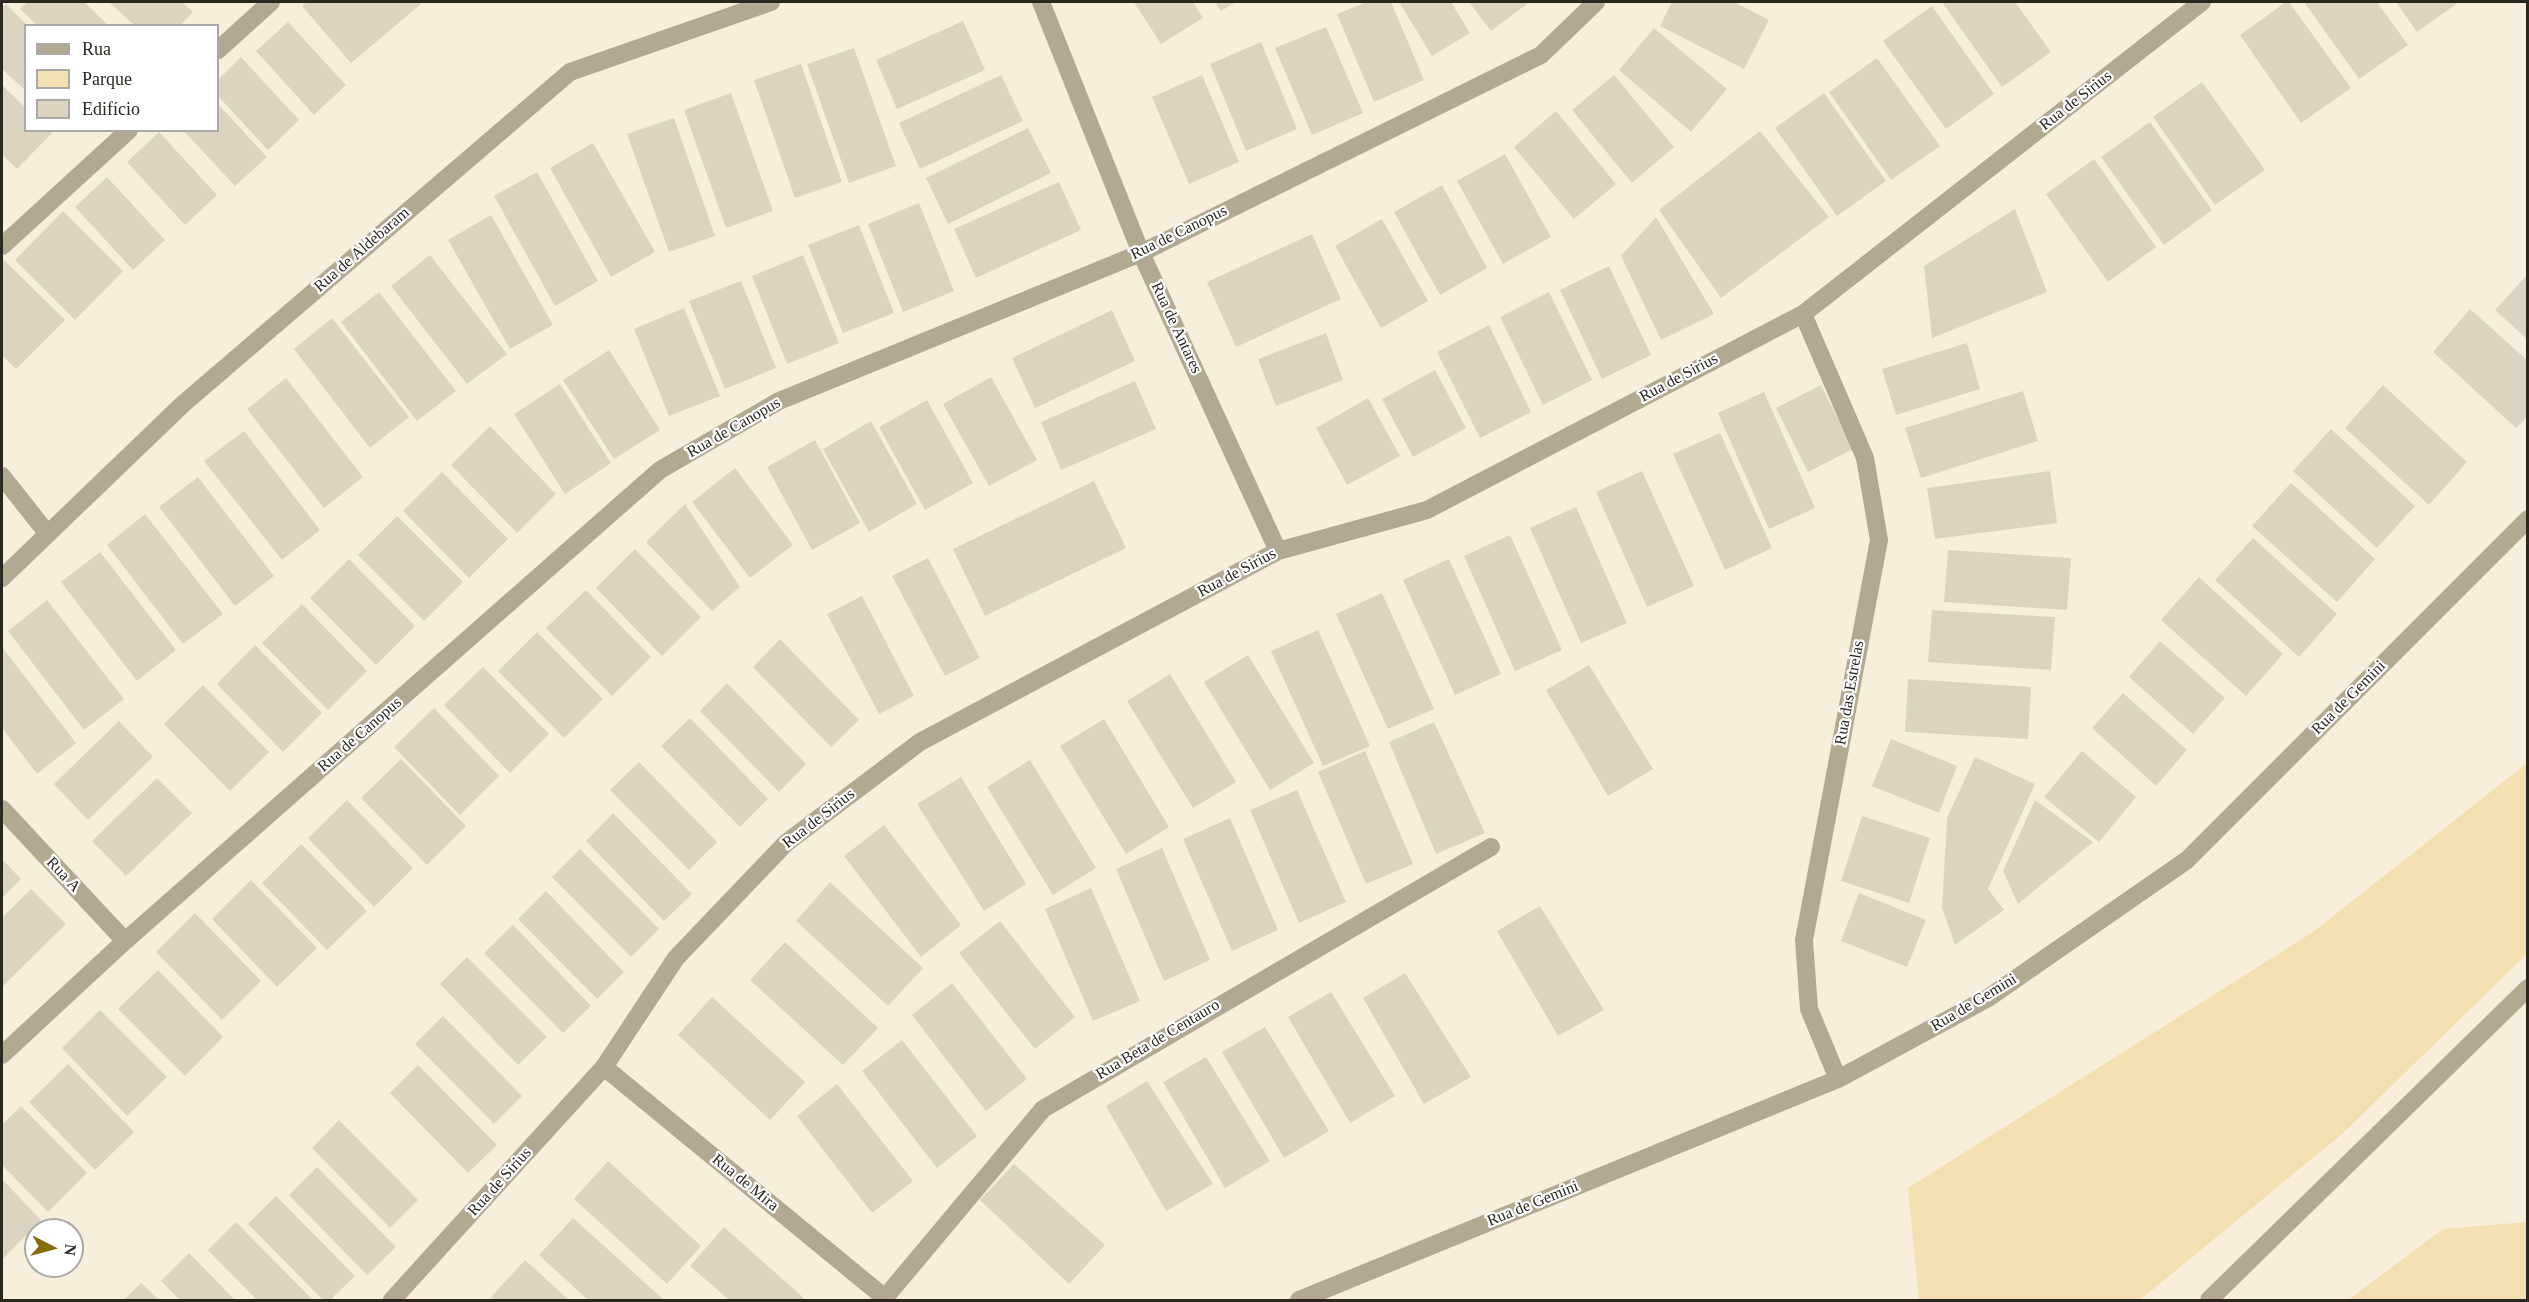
<!DOCTYPE html>
<html>
<head>
<meta charset="utf-8">
<style>
	body { margin:0 }
	#map { position:relative; width:2529px; height:1302px; overflow:hidden; background:#f7efdc; font-family:"Times New Roman",serif }
	canvas { display:block }
	.frame { position:absolute; inset:0; border:3px solid #2a2720; pointer-events:none }
	.legend { position:absolute; left:24px; top:24px; width:195px; height:108px; box-sizing:border-box; background:#fff; border:2px solid #aaa9a6; margin:0; padding:8px 10px; list-style:none; font-size:18px; color:#2a2720 }
	.legend li { display:flex; align-items:center; gap:12px; height:30px }
	.legend b { width:30px; border:2px solid #aaa9a6 }
	.north { position:absolute; left:24px; top:1218px; width:60px; height:60px; box-sizing:border-box; background:#fff; border:2px solid #aaa9a6; border-radius:50%; rotate:96deg; font-size:16px; font-weight:700; line-height:24px; text-align:center; color:#2a2720 }
	.north::after { content:''; display:block; margin:auto; width:21px; height:27px; background:#886b09; clip-path:polygon(50% 0,100% 100%,50% 72%,0 100%) }
</style>
</head>
<body>
<div id="map">
<canvas width="2529" height="1302"></canvas>
<div class="frame"></div>
<ul class="legend">
<li><b style="height:8px;background:#b3a992"></b>Rua</li>
<li><b style="height:16px;background:#f3e0b1"></b>Parque</li>
<li><b style="height:16px;background:#dcd4c1"></b>Edifício</li>
</ul>
<div class="north">N</div>
</div>
<script>
const ctx = document.querySelector('canvas').getContext('2d');
ctx.lineJoin = 'round';
function paint(path, color) { ctx.fillStyle = color; ctx.fill(path, 'evenodd'); }
const toPath = rows => new Path2D(rows.map(r => 'M' + r).join(''));
function stroke(path, color, width, dash) { ctx.strokeStyle = color; ctx.lineWidth = width; ctx.lineCap = dash ? 'butt' : 'round'; ctx.setLineDash(dash || []); ctx.stroke(path); }
function label(font, color, halo, rows, align = 'center') {
  ctx.font = font + ' "Times New Roman",serif'; ctx.lineWidth = 4.5; ctx.setLineDash([]); ctx.textBaseline = 'middle'; ctx.strokeStyle = halo; ctx.fillStyle = color; for (const [text, x, y, turn = 0] of rows) {
    ctx.save(); ctx.translate(x, y); ctx.rotate((+turn || 0) * Math.PI / 180); ctx.textAlign = isNaN(turn) ? turn : align; if (halo) ctx.strokeText(text, 0, 0); ctx.fillText(text, 0, 0); ctx.restore();
  }
}
paint(toPath([
	[2527,763,2527,954,2342,1134,2140,1300,1919,1300,1908,1188,2313,932],
	[2527,1222,2527,1300,2348,1300,2443,1229]
]), '#f3e0b1');
paint(toPath([
	[27,2,84,2,109,26,38,26,20,9],
	[109,2,182,2,193,12,180,26,135,26],
	[307,2,419,2,421,4,351,63,302,6],
	[1134,2,1193,2,1203,18,1161,44],
	[1215,2,1236,2,1221,11],
	[1367,2,1391,2,1424,80,1374,102,1337,14],
	[1399,2,1451,2,1470,33,1432,56],
	[1469,2,1526,2,1527,4,1491,31],
	[1672,2,1734,2,1769,20,1744,69,1660,26],
	[1942,2,2015,2,2051,52,2002,87],
	[2286,2,2289,2,2351,88,2301,123,2240,35],
	[2304,2,2377,2,2408,45,2359,79],
	[2396,2,2459,2,2417,32],
	[6,4,28,26,26,26,26,91,2,69,2,8],
	[1932,6,1994,94,1946,129,1883,41],
	[963,21,985,70,897,109,876,60],
	[288,22,346,85,314,115,256,51],
	[1326,27,1363,113,1312,135,1275,48],
	[1654,28,1727,89,1691,132,1619,70],
	[1261,42,1297,129,1246,151,1210,64],
	[854,48,896,166,849,183,807,64],
	[241,57,299,120,268,150,218,96,218,80],
	[1877,58,1940,146,1891,180,1829,92],
	[801,64,842,182,795,198,754,80],
	[1001,75,1023,121,920,169,899,123],
	[1202,75,1239,162,1189,184,1152,97],
	[1614,75,1674,147,1632,183,1572,110],
	[2202,82,2265,170,2215,205,2153,117],
	[2,85,26,108,26,130,49,130,52,133,17,169,2,154],
	[731,93,773,211,726,228,684,110],
	[1824,93,1886,181,1837,216,1775,128],
	[218,104,267,157,235,186,183,130,218,130],
	[1556,111,1616,184,1574,219,1514,147],
	[674,118,715,236,669,252,627,134],
	[2150,122,2212,210,2164,245,2101,157],
	[1028,128,1051,173,948,224,926,178],
	[1760,131,1829,217,1721,298,1659,210],
	[159,132,217,195,185,225,127,162],
	[593,143,655,252,611,277,550,168],
	[1505,154,1551,237,1503,264,1457,181],
	[2094,159,2156,247,2108,282,2046,194],
	[537,172,598,281,555,306,494,196],
	[107,177,165,240,133,270,75,207],
	[1059,182,1081,230,976,278,954,229],
	[1442,185,1487,268,1440,295,1394,212],
	[919,203,954,291,903,312,868,224],
	[2015,209,2047,292,1932,338,1924,266],
	[63,211,123,271,75,320,15,260],
	[491,215,553,325,510,349,448,240],
	[1656,217,1714,314,1661,340,1621,256],
	[1382,219,1428,301,1381,328,1335,246],
	[859,225,894,313,843,333,808,245],
	[1312,234,1341,299,1236,347,1207,282],
	[430,255,507,354,467,384,391,286],
	[803,255,839,343,787,364,752,276],
	[4,260,65,320,16,369,2,355,2,263],
	[1609,266,1651,355,1602,379,1560,290],
	[2528,274,2528,340,2495,310],
	[741,281,776,368,725,389,689,301],
	[379,292,456,391,417,421,341,322],
	[1549,292,1592,380,1543,405,1500,317],
	[684,308,720,396,669,416,634,329],
	[2470,309,2528,361,2528,416,2516,428,2433,352],
	[1112,310,1135,361,1035,408,1012,358],
	[332,318,409,417,370,448,294,349],
	[1489,325,1531,412,1480,438,1437,352],
	[1326,333,1343,380,1276,406,1258,359],
	[1967,343,1980,389,1896,415,1882,369],
	[609,350,660,430,614,459,563,380],
	[1435,370,1466,428,1413,457,1382,399],
	[991,377,1037,460,989,486,943,404],
	[286,378,363,477,324,508,247,409],
	[1135,381,1156,429,1061,470,1041,422],
	[560,384,611,463,565,494,514,414],
	[1821,385,1853,449,1808,472,1776,408],
	[2383,385,2467,462,2429,505,2345,428],
	[2023,391,2038,441,1921,478,1905,428],
	[1764,392,1815,508,1769,529,1718,413],
	[1368,398,1400,456,1347,485,1316,428],
	[927,400,973,483,925,510,879,427],
	[871,421,917,504,869,532,823,449],
	[490,426,556,494,517,533,451,465],
	[2331,429,2415,506,2377,548,2293,471],
	[244,431,320,530,282,560,204,461],
	[1720,433,1772,548,1725,570,1673,454],
	[815,440,860,523,812,550,767,467],
	[735,468,793,545,750,578,692,502],
	[1642,471,1694,586,1647,607,1596,492],
	[2050,471,2057,523,1935,539,1927,488],
	[442,472,508,539,469,578,403,511],
	[198,477,274,576,235,606,159,507],
	[1094,481,1126,548,985,616,953,549],
	[2291,483,2375,559,2337,602,2252,526],
	[685,504,740,587,712,611,646,542],
	[1576,507,1627,623,1581,643,1530,528],
	[145,514,223,614,183,644,107,545],
	[397,516,463,582,424,621,358,555],
	[1510,535,1562,650,1515,671,1464,556],
	[2253,538,2337,614,2299,657,2215,580],
	[635,549,701,617,662,656,596,588],
	[1948,550,2071,558,2067,610,1944,602],
	[100,552,176,650,137,681,61,582],
	[928,558,980,658,945,676,892,576],
	[349,559,415,626,376,665,310,598],
	[1449,559,1501,674,1455,695,1403,580],
	[2199,577,2283,654,2246,696,2161,620],
	[586,590,651,657,612,696,546,628],
	[1382,593,1434,709,1388,729,1336,614],
	[862,596,914,696,879,714,827,614],
	[47,600,124,699,84,730,8,631],
	[302,604,367,671,328,710,262,643],
	[1932,610,2055,617,2051,670,1928,662],
	[1318,630,1370,746,1323,766,1271,651],
	[537,632,603,699,564,738,498,671],
	[780,639,859,720,831,747,753,667],
	[2160,641,2225,698,2193,734,2129,677],
	[255,645,322,713,283,752,217,684],
	[2,647,76,743,37,774,2,728],
	[1248,655,1314,763,1270,790,1204,682],
	[1589,665,1653,769,1608,796,1546,690],
	[483,667,549,734,510,773,444,705],
	[1170,674,1236,782,1193,808,1127,701],
	[1908,679,2031,687,2028,739,1905,732],
	[727,683,806,764,779,792,700,711],
	[203,685,269,752,230,791,164,724],
	[2123,693,2187,750,2156,786,2092,728],
	[434,708,499,776,460,815,394,747],
	[690,718,768,799,740,827,661,746],
	[1104,719,1169,827,1126,854,1060,746],
	[119,721,153,757,88,820,54,784],
	[1434,722,1485,833,1436,854,1389,742],
	[1891,739,1957,766,1939,813,1872,786],
	[1365,751,1413,864,1366,884,1318,772],
	[2082,751,2136,797,2099,842,2044,797],
	[1975,757,2035,784,1988,889,2004,910,1955,945,1942,908,1947,818],
	[401,759,466,826,427,865,361,798],
	[1030,760,1096,868,1053,895,987,787],
	[639,762,717,842,689,870,610,790],
	[961,777,1026,884,984,911,917,804],
	[157,778,192,813,126,876,92,841],
	[1297,790,1346,902,1299,923,1250,810],
	[347,800,413,868,374,907,308,838],
	[2035,800,2093,842,2018,904,2003,871],
	[613,813,692,894,664,921,586,841],
	[1862,816,1930,838,1909,903,1841,881],
	[1230,818,1278,930,1232,951,1183,839],
	[884,825,961,925,921,957,844,856],
	[301,844,367,911,327,950,262,883],
	[1162,848,1210,960,1164,981,1116,869],
	[580,849,659,929,631,957,552,877],
	[2,859,21,879,2,898],
	[251,880,317,948,277,987,212,919],
	[830,882,923,968,888,1006,796,921],
	[1091,888,1140,1001,1093,1021,1045,909],
	[31,889,66,924,2,987,2,918],
	[546,891,624,972,597,999,518,919],
	[1859,893,1926,920,1907,967,1841,941],
	[1540,906,1604,1010,1558,1036,1497,931],
	[195,913,261,981,222,1020,156,952],
	[1000,921,1075,1017,1035,1049,959,953],
	[513,925,591,1006,563,1033,484,953],
	[785,942,878,1028,843,1065,750,980],
	[467,957,547,1037,518,1065,440,984],
	[158,970,223,1037,185,1076,118,1009],
	[1405,973,1471,1077,1424,1104,1363,998],
	[952,983,1027,1079,986,1111,912,1015],
	[1331,992,1395,1096,1350,1123,1288,1017],
	[712,997,805,1082,770,1120,678,1035],
	[100,1010,167,1077,127,1116,62,1048],
	[443,1016,522,1096,494,1124,415,1044],
	[1265,1027,1329,1131,1284,1158,1222,1052],
	[902,1040,977,1136,937,1168,862,1071],
	[1206,1057,1270,1161,1225,1188,1163,1082],
	[68,1064,134,1132,95,1170,29,1102],
	[418,1065,497,1145,468,1173,390,1093],
	[1147,1081,1213,1184,1166,1211,1106,1106],
	[837,1084,913,1181,872,1213,797,1116],
	[21,1106,87,1173,48,1212,2,1165,2,1125],
	[339,1120,418,1200,390,1228,312,1148],
	[608,1161,701,1246,667,1284,574,1199],
	[1014,1164,1105,1245,1069,1284,980,1200],
	[317,1167,396,1247,367,1275,289,1195],
	[2,1179,41,1220,2,1260],
	[276,1196,355,1276,330,1300,323,1300,248,1224],
	[573,1218,664,1300,588,1300,539,1255],
	[236,1222,313,1300,257,1300,208,1250],
	[724,1227,806,1300,729,1300,690,1266],
	[189,1253,235,1300,180,1300,161,1281],
	[525,1260,569,1300,494,1300,491,1297],
	[141,1283,159,1300,124,1300]
]), '#dcd4c1');
stroke(toPath([
	[1041,2,1141,253,1278,551],
	[218,50,271,2],
	[2,246,129,130],
	[1803,314,1865,458,1879,540,1804,940,1809,1009,1838,1079],
	[2,476,47,533],
	[2,578,183,404,570,72,771,2],
	[2,809,125,941],
	[2,1055,125,941,660,470,779,401,1141,253,1541,55,1596,2],
	[604,1067,885,1298],
	[392,1300,604,1067,676,958,786,843,920,742,1278,551,1427,510,1803,314,2202,2],
	[883,1300,1043,1109,1491,847],
	[1299,1300,1838,1079,1988,998,2187,860,2528,519],
	[2209,1300,2528,988]
]), '#b3a992', 18);
label('16px', '#2a2720', '#fff', [
	["Rua de Sirius",2076,101,-38],
	["Rua de Canopus",1179,233,-26],
	["Rua de Aldebaram",362,250,-41],
	["Rua de Antares",1176,328,65],
	["Rua de Sirius",1679,378,-28],
	["Rua de Canopus",734,428,-30],
	["Rua de Sirius",1237,573,-28],
	["Rua das Estrelas",1850,693,-80],
	["Rua de Gemini",2349,698,-45],
	["Rua de Canopus",360,735,-41],
	["Rua de Sirius",819,819,-38],
	["Rua A",63,875,47],
	["Rua de Gemini",1974,1003,-31],
	["Rua Beta de Centauro",1158,1040,-31],
	["Rua de Sirius",500,1182,-48],
	["Rua de Mira",745,1183,39],
	["Rua de Gemini",1533,1204,-22]
]);
</script>
</body>
</html>
